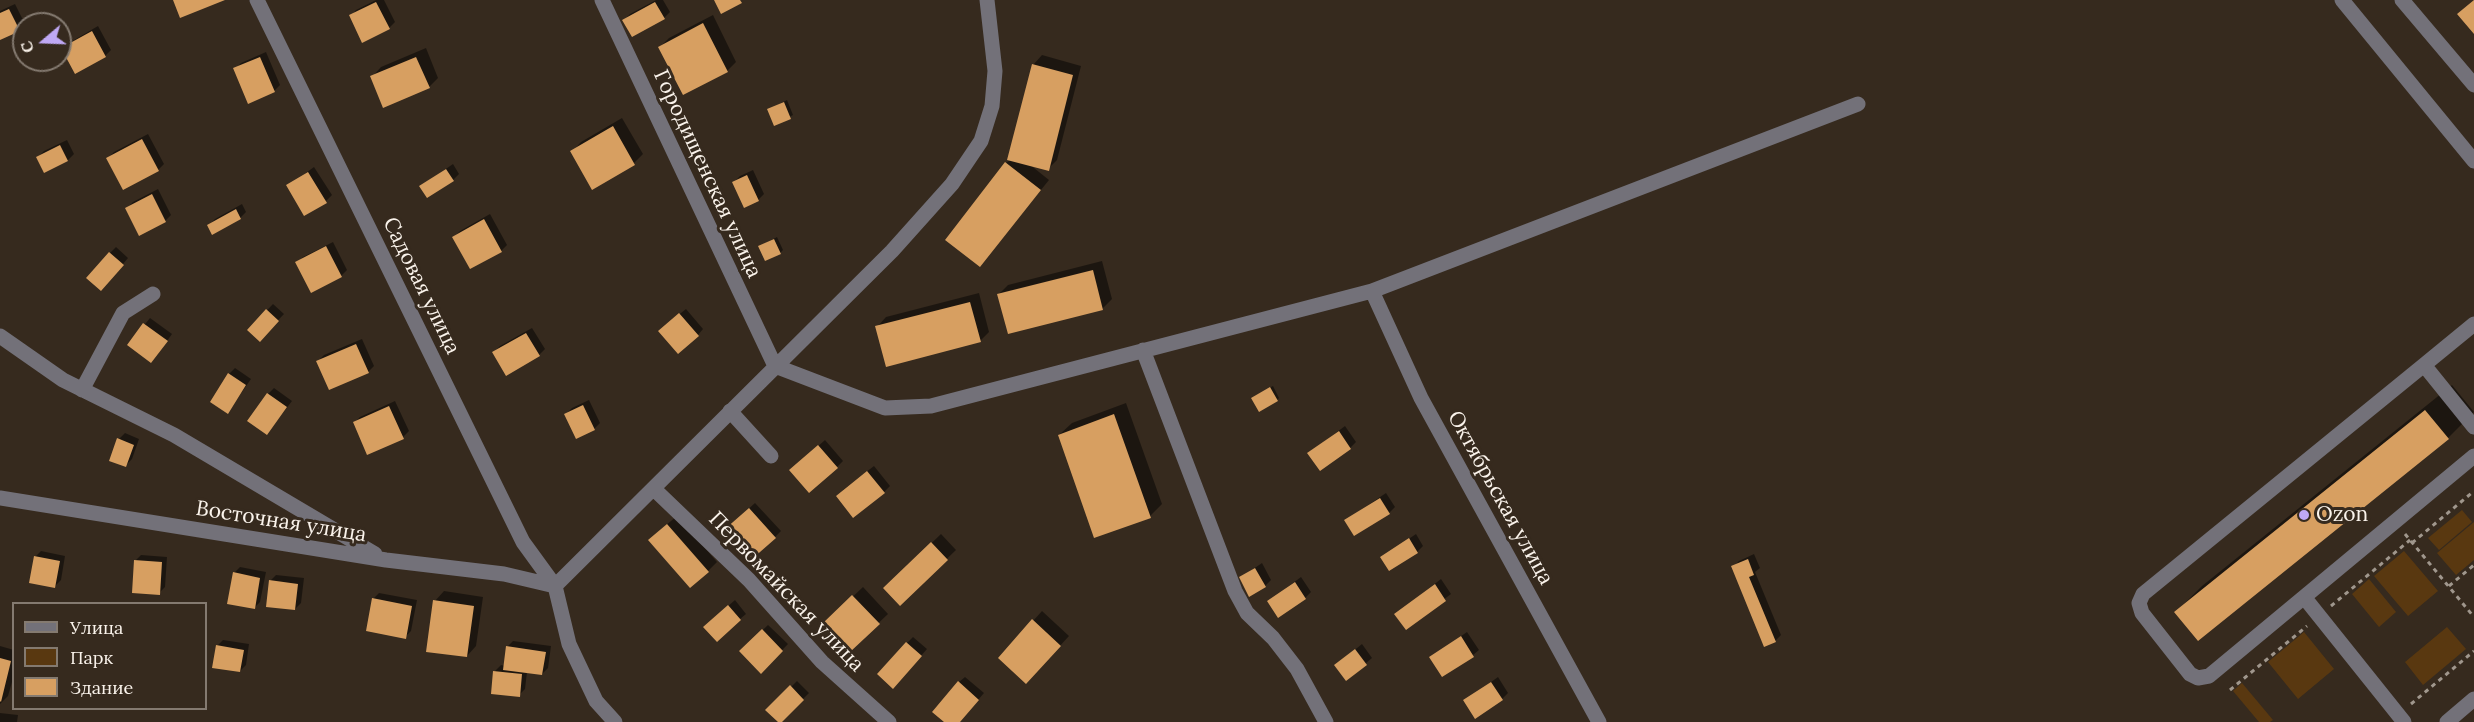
<!DOCTYPE html>
<html>
<head>
<meta charset="utf-8">
<style>
	body { margin:0 }
	#map { position:relative; width:2474px; height:722px; overflow:hidden; background:#362a1e; font-family:Lora,serif }
	canvas { display:block }
	.legend { position:absolute; left:12px; top:602px; width:195px; height:108px; box-sizing:border-box; background:#362a1e; border:2px solid #847a70; margin:0; padding:8px 10px; list-style:none; font-size:18px; color:#faf3eb }
	.legend li { display:flex; align-items:center; gap:12px; height:30px }
	.legend b { width:30px; border:2px solid #847a70 }
	.north { position:absolute; left:12px; top:12px; width:60px; height:60px; box-sizing:border-box; background:#362a1e; border:2px solid #847a70; border-radius:50%; rotate:251deg; font-size:16px; font-weight:700; line-height:24px; text-align:center; color:#faf3eb }
	.north::after { content:''; display:block; margin:auto; width:21px; height:27px; background:#bfa8f4; clip-path:polygon(50% 0,100% 100%,50% 72%,0 100%) }
</style>
</head>
<body>
<div id="map">
<canvas width="2474" height="722"></canvas>
<ul class="legend">
<li><b style="height:8px;background:#737179"></b>Улица</li>
<li><b style="height:16px;background:#593810"></b>Парк</li>
<li><b style="height:16px;background:#d79f61"></b>Здание</li>
</ul>
<div class="north">С</div>
</div>
<script>
const ctx = document.querySelector('canvas').getContext('2d');
ctx.lineJoin = 'round';
function paint(path, color) { ctx.fillStyle = color; ctx.fill(path, 'evenodd'); }
const toPath = rows => new Path2D(rows.map(r => 'M' + r).join(''));
function stroke(path, color, width, dash) { ctx.strokeStyle = color; ctx.lineWidth = width; ctx.lineCap = dash ? 'butt' : 'round'; ctx.setLineDash(dash || []); ctx.stroke(path); }
function label(font, color, halo, rows, align = 'center') {
  ctx.font = font + ' Lora,serif'; ctx.lineWidth = 6; ctx.setLineDash([]); ctx.textBaseline = 'middle'; ctx.strokeStyle = halo; ctx.fillStyle = color; for (const [text, x, y, turn = 0] of rows) {
    ctx.save(); ctx.translate(x, y); ctx.rotate((+turn || 0) * Math.PI / 180); ctx.textAlign = isNaN(turn) ? turn : align; if (halo) ctx.strokeText(text, 0, 0); ctx.fillText(text, 0, 0); ctx.restore();
  }
}
paint(toPath([
	[2462,510,2472,522,2439,550,2428,538],
	[2474,522,2474,560,2456,575,2437,553],
	[2404,551,2438,591,2408,616,2374,576],
	[2369,579,2396,612,2379,627,2352,594],
	[2447,627,2466,649,2423,685,2405,662],
	[2304,632,2334,669,2298,699,2268,662],
	[2242,683,2273,720,2270,722,2259,722,2233,691]
]), '#593810');
paint(toPath([
	[376,0,384,0,395,22,389,28,351,16,356,10],
	[656,0,663,0,670,12,664,18,624,20,630,14],
	[15,4,25,24,19,30,0,39,0,11],
	[713,15,736,62,727,71,660,47,669,38],
	[98,26,111,50,105,56,75,72,63,49,69,43],
	[426,48,438,78,429,87,372,77,381,67],
	[266,52,280,85,274,91,235,69,241,63],
	[1042,55,1081,66,1057,160,1048,169,1029,164,1049,180,980,265,1006,163,1010,160,1033,65],
	[787,100,793,115,775,124,768,110],
	[622,118,643,154,634,163,572,152,581,142],
	[148,134,164,164,158,170,108,158,114,152],
	[67,140,74,154,68,160,45,171,38,157,44,151],
	[453,164,459,174,453,180,421,186],
	[314,167,332,195,326,201,288,186],
	[753,170,764,194,758,200,734,182,740,176],
	[158,189,171,215,165,221,127,208,133,202],
	[242,204,246,212,240,218,209,225,215,219],
	[490,214,507,245,501,251,454,237,460,231],
	[777,237,783,250,780,253,760,246],
	[333,242,347,270,341,276,297,263,303,257],
	[116,247,128,258,107,283,110,253],
	[1102,261,1112,299,1102,309,999,294,1008,285],
	[979,293,989,332,980,341,877,327,886,317],
	[273,304,284,314,260,339,249,329],
	[686,309,703,329,698,335,666,325],
	[150,318,172,334,157,355,129,344],
	[532,328,545,349,539,355,494,352,500,346],
	[362,339,374,366,368,372,318,361,324,355],
	[235,368,251,379,228,412,229,374],
	[2452,385,2474,412,2448,438,2176,612,2202,586],
	[1273,386,1279,398,1277,400,1255,396],
	[274,388,292,401,272,427,268,394],
	[589,400,600,423,594,429,566,414,572,408],
	[395,401,409,431,403,437,354,423,360,417],
	[1126,403,1162,504,1150,516,1059,435,1072,423],
	[1345,426,1356,442,1350,448,1309,453],
	[125,433,139,439,132,459,126,465,119,439],
	[825,440,843,461,837,467,797,465],
	[874,466,890,486,884,492,843,490],
	[1386,493,1395,507,1389,513,1346,520],
	[755,503,781,531,775,537,733,523],
	[677,516,717,562,708,571,659,531],
	[941,534,956,550,900,604,885,588],
	[1416,534,1423,546,1417,552,1382,557],
	[41,551,65,556,61,580,55,586,35,557],
	[1754,554,1760,568,1755,572,1781,635,1775,641,1733,567,1739,561],
	[141,555,167,557,165,587,159,593,135,561],
	[1262,563,1271,580,1265,586,1240,578],
	[240,567,266,572,260,602,254,608,234,573],
	[276,575,304,578,301,603,295,609,270,581],
	[1301,577,1311,592,1305,598,1269,601],
	[1441,579,1451,594,1406,628,1396,614],
	[863,587,888,614,850,650,825,623],
	[444,591,483,597,476,646,467,656,435,601],
	[379,593,417,600,411,631,405,637,373,599],
	[735,600,746,614,740,619,711,621],
	[1042,611,1069,636,1035,673,1033,621],
	[768,625,788,644,761,672,741,651],
	[1467,632,1479,650,1473,655,1431,657],
	[913,637,927,649,899,681,907,643],
	[223,640,249,644,246,665,240,671,217,646],
	[513,641,551,646,548,668,542,674,527,672,525,689,519,695,495,671,501,665,505,666,507,647],
	[1362,644,1372,658,1347,679,1336,665],
	[0,646,14,650,14,675,8,696,0,704],
	[965,677,984,693,959,722,946,722,959,682],
	[1498,677,1508,693,1502,699,1465,701],
	[797,681,809,693,780,722,768,710],
	[0,713,18,715,17,722,0,722]
]), '#0007');
paint(toPath([
	[173,0,225,0,180,18],
	[714,0,740,0,742,3,721,14],
	[2474,0,2474,34,2457,14],
	[376,2,390,29,362,43,349,15],
	[655,2,665,19,632,37,622,20],
	[9,9,20,31,0,40,0,13],
	[703,23,728,72,683,95,658,47],
	[92,31,106,57,75,74,61,48],
	[260,57,275,92,248,104,233,68],
	[416,57,430,88,383,108,370,76],
	[1032,64,1073,75,1049,171,1007,160],
	[784,102,791,119,774,126,767,109],
	[613,126,635,165,592,190,570,151],
	[142,139,159,171,123,190,106,158],
	[60,145,68,161,44,173,36,157],
	[1005,162,1041,190,980,267,945,240],
	[446,169,454,181,427,198,419,186],
	[308,172,327,203,304,216,286,185],
	[747,175,759,201,744,208,732,182],
	[152,194,166,222,139,236,125,208],
	[236,209,241,219,212,235,207,225],
	[484,219,502,252,470,269,452,237],
	[774,239,781,254,765,261,758,246],
	[326,246,342,277,311,293,295,262],
	[109,252,124,265,101,291,86,278],
	[1093,270,1103,310,1008,334,997,294],
	[970,302,981,342,886,367,875,326],
	[266,309,279,321,260,342,247,330],
	[679,313,699,336,678,354,658,331],
	[143,323,168,341,151,363,127,345],
	[526,333,540,356,506,376,492,352],
	[356,344,369,373,329,390,316,361],
	[228,373,246,385,228,414,210,402],
	[1270,387,1278,401,1259,412,1251,398],
	[267,393,287,407,267,435,247,421],
	[583,405,595,430,576,439,564,414],
	[389,406,404,439,367,455,353,422],
	[2425,410,2449,439,2198,641,2174,612],
	[1114,414,1151,518,1094,538,1058,435],
	[1339,431,1351,449,1320,471,1307,453],
	[117,438,134,445,126,467,109,461],
	[818,445,838,468,809,493,789,470],
	[867,471,885,493,853,518,836,496],
	[1380,498,1390,514,1354,536,1344,520],
	[749,508,776,538,752,559,725,529],
	[667,524,709,572,690,588,648,540],
	[1409,538,1418,553,1389,571,1380,557],
	[931,542,948,560,900,606,883,588],
	[34,556,60,561,55,588,29,583],
	[1748,559,1754,575,1749,577,1776,642,1764,647,1731,566],
	[134,560,162,562,160,595,132,593],
	[1255,568,1266,587,1249,597,1239,577],
	[233,572,260,578,255,609,227,604],
	[269,580,298,584,295,610,266,607],
	[1295,582,1306,599,1278,618,1267,601],
	[1435,584,1446,601,1406,630,1394,614],
	[852,595,880,624,850,652,823,623],
	[372,598,412,606,406,639,366,631],
	[433,600,474,606,467,657,426,652],
	[728,605,741,620,717,642,703,627],
	[1032,619,1061,646,1026,684,998,658],
	[762,629,783,651,761,674,739,651],
	[1461,636,1474,657,1442,677,1429,657],
	[906,642,922,656,893,689,877,674],
	[216,645,244,650,240,672,212,668],
	[506,646,546,652,542,675,503,670],
	[1355,649,1367,665,1346,681,1334,665],
	[0,658,11,661,1,702,0,701],
	[493,671,522,674,520,697,491,694],
	[958,681,979,700,960,722,944,722,932,712],
	[1491,682,1503,700,1475,719,1463,700],
	[790,685,804,700,782,722,778,722,765,710]
]), '#d79f61');
stroke(toPath([
	[2405,534,2474,617],
	[2412,543,2474,491],
	[2449,586,2474,565],
	[2331,606,2410,540],
	[2230,690,2307,626],
	[2411,704,2474,651]
]), '#a0978d', 3, [4.5, 4.5]);
stroke(toPath([
	[257,0,523,542,555,586,569,644,596,701,615,722],
	[602,0,775,366],
	[2342,0,2474,161],
	[2402,0,2474,85],
	[1372,291,1421,398,1599,722],
	[0,336,63,380,174,435,375,554],
	[1143,350,1235,591,1247,613,1273,638,1297,669,1326,722],
	[2424,365,2474,324],
	[775,366,885,408,931,406,1372,291,1858,104],
	[82,390,123,313,153,294],
	[730,411,771,456],
	[2474,427,2424,365,2143,594,2139,603,2142,613,2190,674,2198,678,2209,676,2474,456],
	[654,489,749,580,822,662,889,722],
	[0,498,386,560,504,574,555,586],
	[555,586,892,251,952,184,981,141,992,106,995,71,987,0],
	[2304,597,2404,722],
	[2447,722,2474,699]
]), '#737179', 15);
for (const [x, y, r, color] of [
	[2304,515,6,"#bfa8f4"]
]) { const dot = new Path2D(); dot.arc(x, y, r, 0, 2 * Math.PI); ctx.fillStyle = color; ctx.fill(dot); stroke(dot, '#362a1e', 2); }
label('21px', '#faf3eb', '#362a1e', [
	["Городищенская улица",707,174,65],
	["Садовая улица",421,286,64],
	["Октябрьская улица",1500,498,61],
	["Восточная улица",281,522,9],
	["Первомайская улица",786,592,46]
]);
label('21px', '#faf3eb', '#362a1e', [
	["Ozon",2316,515]
], 'left');
</script>
</body>
</html>
